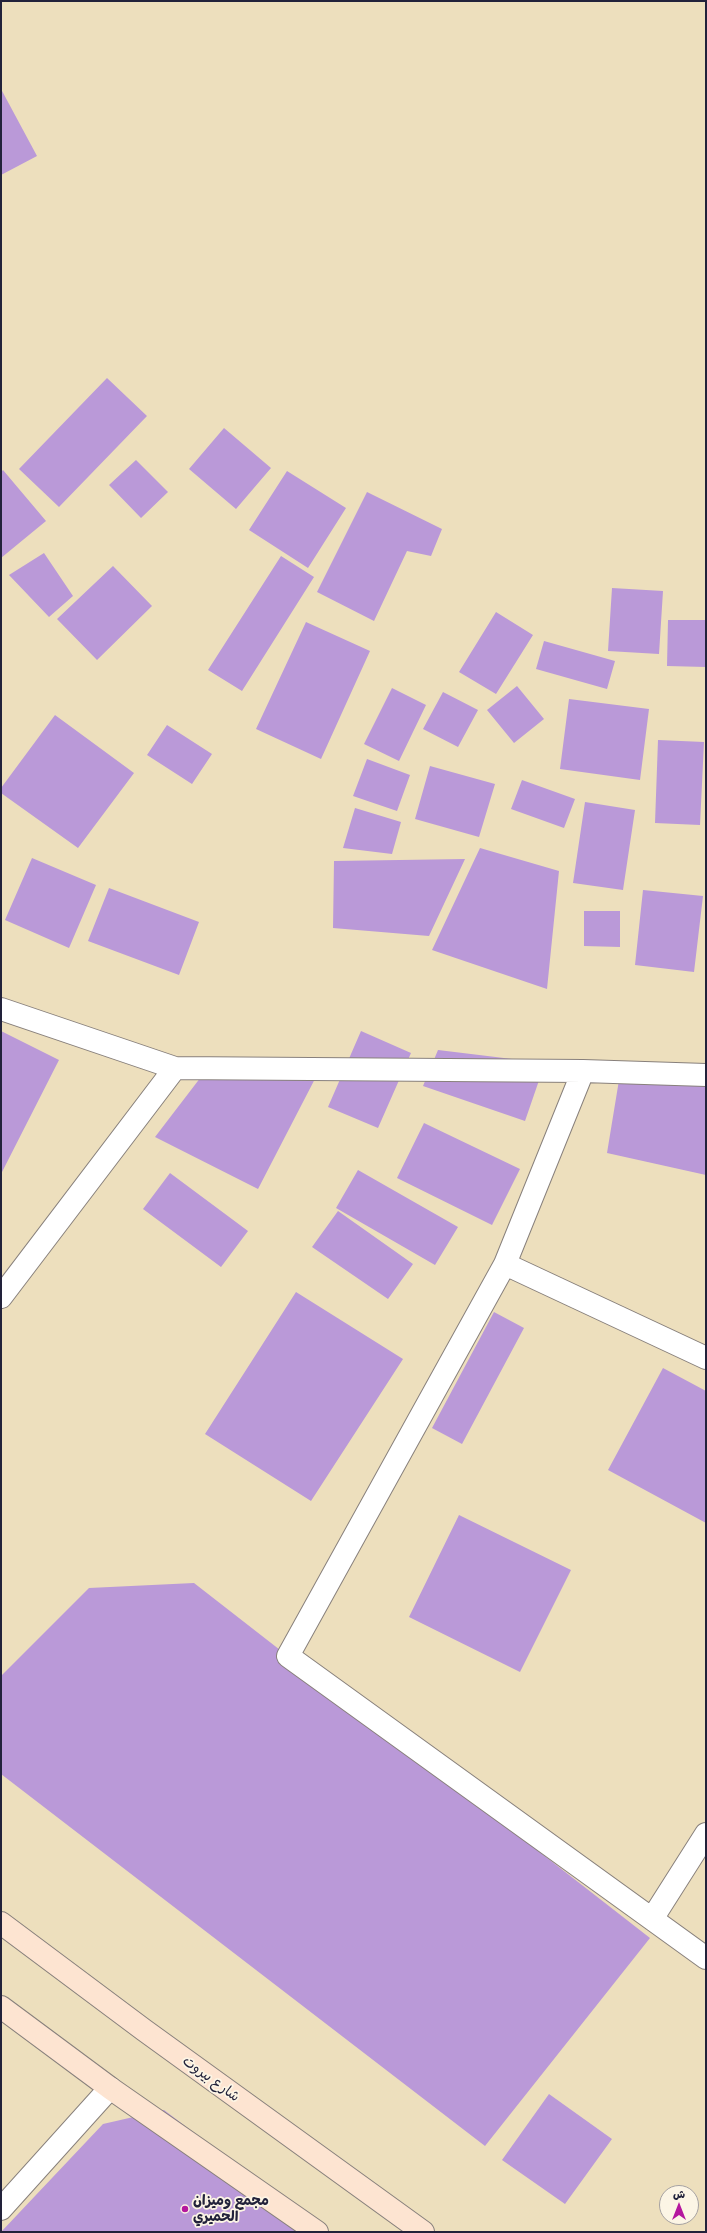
<!DOCTYPE html>
<html>
<head>
<meta charset="utf-8">
<style>
	body { margin:0 }
	#map { position:relative; width:707px; height:2233px; overflow:hidden; background:#eddfbd; font-family:Delius,"Playpen Sans Arabic",sans-serif }
	canvas { display:block }
	.frame { position:absolute; inset:0; border:2px solid #22223b; pointer-events:none }
	.north { position:absolute; left:659px; top:2185px; width:40px; height:40px; box-sizing:border-box; background:#fcf5e5; border:1px solid #a5a1a1; border-radius:50%; rotate:0deg; font-size:11px; font-weight:700; line-height:16px; text-align:center; color:#22223b }
	.north::after { content:''; display:block; margin:auto; width:14px; height:18px; background:#b5179e; clip-path:polygon(50% 0,100% 100%,50% 72%,0 100%) }
</style>
</head>
<body>
<div id="map">
<canvas width="707" height="2233"></canvas>
<div class="frame"></div>
<div class="north">ش</div>
</div>
<script>
const ctx = document.querySelector('canvas').getContext('2d');
ctx.lineJoin = 'round';
function paint(path, color) { ctx.fillStyle = color; ctx.fill(path, 'evenodd'); }
const toPath = rows => new Path2D(rows.map(r => 'M' + r).join(''));
function stroke(path, color, width, dash) { ctx.strokeStyle = color; ctx.lineWidth = width; ctx.lineCap = dash ? 'butt' : 'round'; ctx.setLineDash(dash || []); ctx.stroke(path); }
function label(font, color, halo, rows, align = 'center') {
  ctx.font = font + ' Delius,"Playpen Sans Arabic",sans-serif'; ctx.lineWidth = 3.5; ctx.setLineDash([]); ctx.textBaseline = 'middle'; ctx.strokeStyle = halo; ctx.fillStyle = color; for (const [text, x, y, turn = 0] of rows) {
    ctx.save(); ctx.translate(x, y); ctx.rotate((+turn || 0) * Math.PI / 180); ctx.textAlign = isNaN(turn) ? turn : align; if (halo) ctx.strokeText(text, 0, 0); ctx.fillText(text, 0, 0); ctx.restore();
  }
}
paint(toPath([
	[1,89,37,156,1,175],
	[107,378,147,416,59,507,19,469],
	[224,428,271,468,236,509,189,469],
	[136,460,168,492,141,518,109,485],
	[3,470,46,521,1,558,1,472],
	[287,471,346,508,308,568,249,530],
	[367,492,442,529,431,556,407,551,374,621,317,592],
	[44,553,73,596,49,617,9,575],
	[281,556,314,577,242,691,208,670],
	[113,566,152,606,97,660,57,619],
	[612,588,663,591,659,654,608,651],
	[496,612,533,635,496,694,459,672],
	[668,620,706,620,706,667,667,666],
	[306,622,370,651,321,759,256,729],
	[544,641,615,661,607,689,536,669],
	[517,686,544,719,514,743,487,710],
	[392,688,426,705,399,761,364,744],
	[443,692,478,710,458,747,423,729],
	[569,699,649,709,640,780,560,769],
	[55,715,134,773,78,848,1,793,1,788],
	[167,725,212,754,192,784,147,755],
	[658,740,704,742,700,825,655,823],
	[367,759,410,775,397,811,353,796],
	[430,766,495,784,479,837,415,819],
	[522,780,575,799,564,828,511,809],
	[585,802,635,810,623,890,573,883],
	[355,808,401,822,392,854,343,848],
	[480,848,559,871,547,989,432,950],
	[32,858,96,885,69,948,5,920],
	[465,859,429,936,333,928,334,861],
	[109,888,199,922,179,975,88,941],
	[643,890,703,896,694,972,635,965],
	[584,911,620,911,620,947,584,946],
	[1,1031,59,1060,1,1174],
	[361,1031,411,1053,378,1128,328,1107],
	[438,1050,545,1063,525,1121,423,1086],
	[204,1073,318,1073,258,1189,155,1137],
	[620,1074,706,1086,706,1175,607,1153],
	[424,1123,520,1169,492,1225,397,1178],
	[358,1170,458,1227,435,1265,336,1208],
	[170,1173,248,1231,221,1267,143,1209],
	[338,1211,413,1264,388,1299,312,1247],
	[296,1292,403,1359,311,1501,205,1434],
	[494,1312,524,1328,462,1444,432,1428],
	[663,1368,706,1391,706,1523,608,1470],
	[459,1515,571,1570,520,1672,409,1617],
	[194,1583,650,1938,485,2146,1,1774,1,1676,89,1588],
	[549,2094,612,2139,565,2204,502,2160],
	[164,2110,325,2232,1,2232,103,2124]
]), '#ba99d8');
const minor = toPath([
	[1,1009,175,1068,583,1071,706,1075],
	[583,1071,505,1264,288,1656,706,1958],
	[505,1264,706,1358],
	[1,1297,175,1068],
	[652,1919,706,1834],
	[1,2209,110,2088]
]);
const secondary = toPath([
	[1,1923,144,2030,423,2232],
	[1,2007,110,2088,317,2232]
]);
stroke(minor, '#88807c', 24);
stroke(secondary, '#88807c', 24);
stroke(minor, '#fff', 22);
stroke(secondary, '#fde4d1', 22);
for (const [x, y, r, color] of [
	[185,2209,4,"#b5179e"]
]) { const dot = new Path2D(); dot.arc(x, y, r, 0, 2 * Math.PI); ctx.fillStyle = color; ctx.fill(dot); stroke(dot, '#fcf5e5', 1.5); }
label('14px', '#22223b', '#fcf5e5', [
	["شارع بيروت",211,2079,36]
]);
label('bold 14px', '#22223b', '#fcf5e5', [
	["مجمع وميزان",193,2201],
	["الحميري",193,2217]
], 'left');
</script>
</body>
</html>
